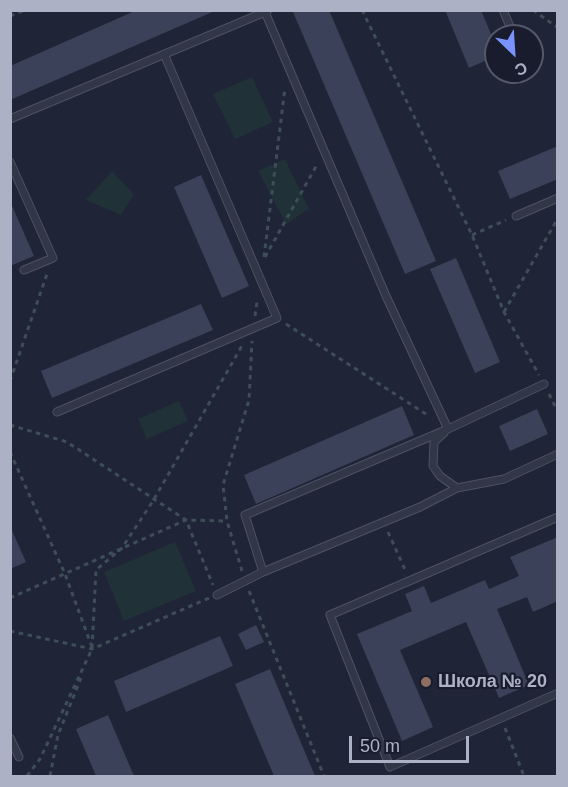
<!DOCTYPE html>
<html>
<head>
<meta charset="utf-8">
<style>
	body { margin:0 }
	#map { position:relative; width:568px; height:787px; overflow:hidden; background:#1f2437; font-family:Helvetica,sans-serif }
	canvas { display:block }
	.frame { position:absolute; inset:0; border:12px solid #acb1c5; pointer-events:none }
	.north { position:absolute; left:484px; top:24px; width:60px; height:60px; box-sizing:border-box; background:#181c2c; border:2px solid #535869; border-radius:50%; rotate:155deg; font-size:16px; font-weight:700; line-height:24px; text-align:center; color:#acb1c5 }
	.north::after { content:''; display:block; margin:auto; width:21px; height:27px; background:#7a92fc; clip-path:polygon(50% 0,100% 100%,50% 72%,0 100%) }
	.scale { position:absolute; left:349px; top:736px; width:120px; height:27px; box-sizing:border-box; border:3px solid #acb1c5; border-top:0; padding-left:8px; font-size:18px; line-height:21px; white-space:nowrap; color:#acb1c5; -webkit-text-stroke:4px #181c2c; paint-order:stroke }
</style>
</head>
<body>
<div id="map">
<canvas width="568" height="787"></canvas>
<div class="frame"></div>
<div class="north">С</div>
<div class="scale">50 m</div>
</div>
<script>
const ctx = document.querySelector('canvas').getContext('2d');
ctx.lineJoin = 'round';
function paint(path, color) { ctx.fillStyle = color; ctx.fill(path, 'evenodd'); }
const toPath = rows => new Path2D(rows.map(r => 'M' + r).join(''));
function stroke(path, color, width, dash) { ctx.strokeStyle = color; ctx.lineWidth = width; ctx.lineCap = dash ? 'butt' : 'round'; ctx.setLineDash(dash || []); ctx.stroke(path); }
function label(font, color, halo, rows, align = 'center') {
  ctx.font = font + ' Helvetica,sans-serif'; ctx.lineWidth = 4.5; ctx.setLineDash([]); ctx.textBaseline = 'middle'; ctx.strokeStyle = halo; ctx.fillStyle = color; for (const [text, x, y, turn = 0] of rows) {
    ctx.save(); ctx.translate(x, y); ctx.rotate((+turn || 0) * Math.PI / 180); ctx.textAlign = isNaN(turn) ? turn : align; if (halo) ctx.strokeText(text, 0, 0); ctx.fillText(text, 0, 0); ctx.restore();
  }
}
paint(toPath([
	[252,77,273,122,235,139,213,94],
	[285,159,309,209,286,224,258,171],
	[112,171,134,194,121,215,86,200],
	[179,401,188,421,147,439,138,419],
	[175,542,196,591,124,621,104,572]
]), '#213138');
paint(toPath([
	[137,10,217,10,10,100,10,66],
	[297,10,329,10,436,261,405,274,293,12],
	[445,10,481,10,496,46,496,56,469,68],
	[558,146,558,179,510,199,498,171],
	[201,175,249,286,222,298,174,187],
	[10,201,34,256,10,266],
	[456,258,500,362,475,373,430,269],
	[201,304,213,330,52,398,41,371],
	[402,406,414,435,256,504,244,475],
	[537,409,548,434,510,451,499,426],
	[10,526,26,562,10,569],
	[558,537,558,601,533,612,527,597,497,609,529,685,499,698,466,622,400,650,433,727,402,741,357,634,412,611,405,594,424,586,431,603,485,580,489,589,519,576,510,557],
	[256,625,264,642,246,650,238,634],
	[220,636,233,666,126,712,114,681],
	[270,669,315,776,274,776,235,684],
	[108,715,134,776,96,776,76,729]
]), '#3a4158');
const service = toPath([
	[268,10,265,12,386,296,448,429],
	[503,10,514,36],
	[10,119,265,12],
	[10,162,53,258,24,270],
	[516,216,558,198],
	[57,412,277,318,164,54],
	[444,433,434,442,433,466,440,476,457,488,504,479,558,454],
	[558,517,330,615,390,767,558,693],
	[263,572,245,515,448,429,544,384],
	[217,595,263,572,420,507,457,488],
	[10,738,19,757]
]);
stroke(service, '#4d5163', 9);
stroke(toPath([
	[362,10,472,235,504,312,539,375],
	[533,10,558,28],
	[10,16,25,10],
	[472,235,506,220],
	[264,257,285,88],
	[265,257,318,163],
	[504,312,558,218],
	[255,316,257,302],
	[286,324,429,416],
	[10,381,48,271],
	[549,394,558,412],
	[10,425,67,442,186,520,213,585],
	[10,452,65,574,92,647],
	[388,532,406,572],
	[242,571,227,521,223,485,249,400,252,341],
	[249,591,324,776],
	[10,598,186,520,226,521],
	[10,631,92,649,209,598],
	[505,728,524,776],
	[27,776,40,759,92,649,96,570,122,548,153,501,243,344],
	[50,776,58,735,81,678]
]), '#3e4e56', 3, [4.5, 4.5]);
stroke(service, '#323748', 7);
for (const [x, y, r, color] of [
	[426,682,6,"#8d6e63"]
]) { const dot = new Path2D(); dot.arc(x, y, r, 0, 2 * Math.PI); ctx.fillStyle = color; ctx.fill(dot); stroke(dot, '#181c2c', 2); }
label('bold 18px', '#acb1c5', '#181c2c', [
	["Школа № 20",438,682]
], 'left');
</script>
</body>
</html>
